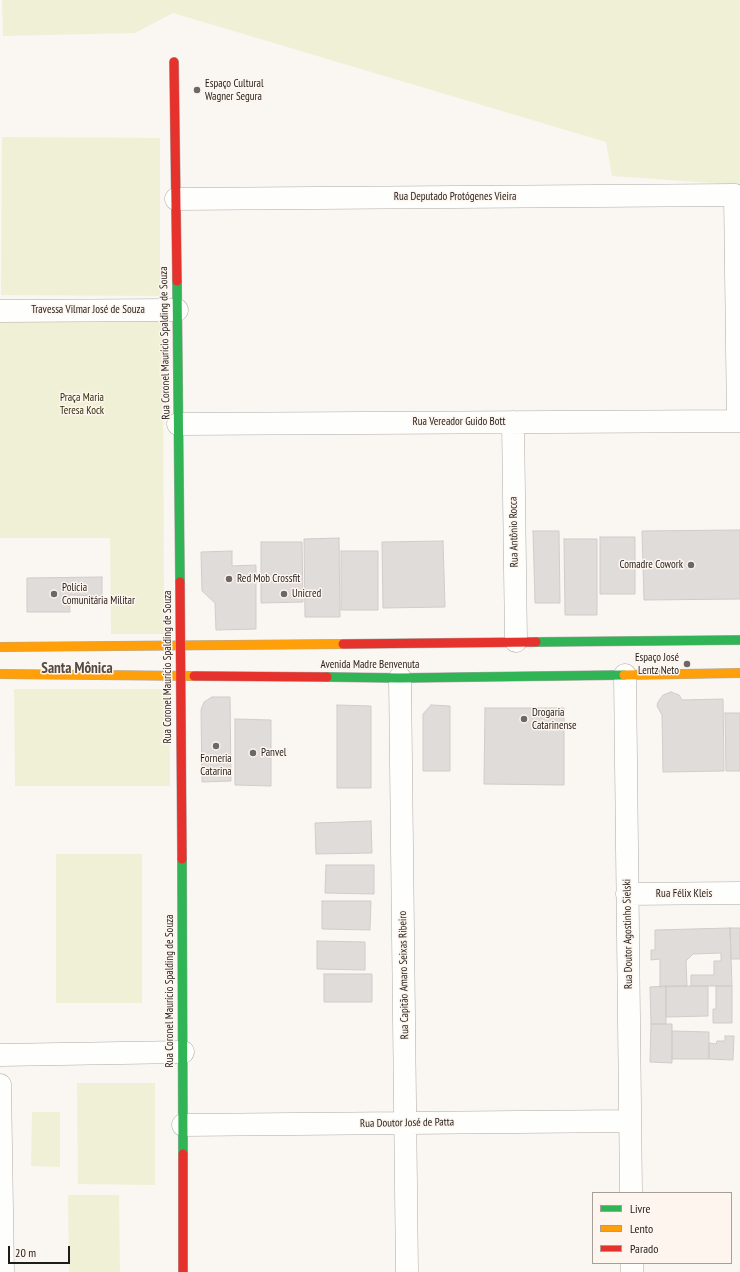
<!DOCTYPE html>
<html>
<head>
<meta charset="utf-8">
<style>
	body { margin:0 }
	#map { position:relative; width:740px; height:1272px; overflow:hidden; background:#faf6f2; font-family:"PT Sans Narrow",sans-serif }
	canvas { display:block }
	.legend { position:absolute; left:592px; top:1192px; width:140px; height:72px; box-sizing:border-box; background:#fef5ee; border:1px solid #a59e99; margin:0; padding:5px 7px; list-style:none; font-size:12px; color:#201c1a }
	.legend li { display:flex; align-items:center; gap:8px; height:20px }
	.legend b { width:20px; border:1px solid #a59e99 }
	.scale { position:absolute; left:8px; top:1246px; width:62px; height:18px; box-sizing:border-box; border:2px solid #201c1a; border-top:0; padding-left:5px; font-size:12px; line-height:14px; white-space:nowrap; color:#201c1a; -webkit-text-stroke:3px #fef5ee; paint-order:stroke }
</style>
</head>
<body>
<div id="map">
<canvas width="740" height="1272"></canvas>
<ul class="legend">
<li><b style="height:5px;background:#30b455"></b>Livre</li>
<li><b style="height:5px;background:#ff9f0a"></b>Lento</li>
<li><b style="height:5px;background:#e5322d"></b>Parado</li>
</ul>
<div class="scale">20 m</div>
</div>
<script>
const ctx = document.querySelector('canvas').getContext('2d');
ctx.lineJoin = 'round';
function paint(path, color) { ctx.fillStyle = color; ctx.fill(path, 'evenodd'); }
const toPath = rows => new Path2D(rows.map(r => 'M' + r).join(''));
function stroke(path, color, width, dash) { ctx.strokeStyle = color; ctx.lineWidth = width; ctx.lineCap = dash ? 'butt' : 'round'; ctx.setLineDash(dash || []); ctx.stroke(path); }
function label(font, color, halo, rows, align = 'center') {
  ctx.font = font + ' "PT Sans Narrow",sans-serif'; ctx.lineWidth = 3; ctx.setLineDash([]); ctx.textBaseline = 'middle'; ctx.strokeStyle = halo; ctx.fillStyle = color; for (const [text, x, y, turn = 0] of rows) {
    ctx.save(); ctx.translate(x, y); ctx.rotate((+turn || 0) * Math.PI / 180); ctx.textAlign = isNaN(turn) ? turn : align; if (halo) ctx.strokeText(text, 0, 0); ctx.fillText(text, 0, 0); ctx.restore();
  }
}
paint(toPath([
	[2,0,740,0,740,185,612,176,606,142,173,13,135,33,3,36],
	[2,137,160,138,160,296,1,295],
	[0,320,163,321,164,634,111,634,110,538,0,538],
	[14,689,170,689,170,786,15,786],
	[56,854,142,854,142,1003,56,1003],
	[77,1083,155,1083,155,1185,78,1184],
	[32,1112,60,1112,60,1167,31,1166],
	[68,1195,119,1195,120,1272,69,1272]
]), '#f0f0d6');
const building = toPath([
	[740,530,740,599,644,600,642,531,740,530],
	[533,531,559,531,560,603,535,603,533,531],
	[600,537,635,537,635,594,600,594,600,537],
	[339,538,340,617,305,617,304,539,339,538],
	[564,539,597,539,597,615,565,615,564,539],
	[443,541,445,607,383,608,382,542,443,541],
	[261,542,302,542,303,602,261,603,261,542],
	[232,551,232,566,256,565,256,629,216,630,215,603,202,591,201,552,232,551],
	[341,551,378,551,378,610,341,610,341,551],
	[102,577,102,596,69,595,70,612,27,612,27,578,102,577],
	[671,692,679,695,682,700,723,699,724,771,663,772,662,715,657,706,658,702,663,695,671,692],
	[212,697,230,697,231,781,202,782,201,710,204,702,212,697],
	[337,705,371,706,371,788,337,788,337,705],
	[431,705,450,706,450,771,423,771,423,714,431,705],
	[485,708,564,708,564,785,484,784,485,708],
	[725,713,740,713,740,771,726,771,725,713],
	[235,719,271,720,271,786,235,785,235,719],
	[371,821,372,853,316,854,315,823,371,821],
	[326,865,374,865,374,894,325,893,326,865],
	[322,901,371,901,370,930,322,929,322,901],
	[730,928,732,986,691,986,691,975,714,975,714,961,721,961,721,953,693,954,686,961,687,986,660,987,660,959,651,960,651,950,655,950,655,930,730,928],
	[730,928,740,928,740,959,731,959,730,928],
	[317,941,365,942,365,970,317,969,317,941],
	[324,974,372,974,372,1002,324,1002,324,974],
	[666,986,666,1024,651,1024,650,987,666,986],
	[666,986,708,986,708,1016,666,1017,666,986],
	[716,986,732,986,732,1023,713,1023,713,1009,716,1009,716,986],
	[651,1024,672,1024,672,1063,650,1062,651,1024],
	[672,1031,709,1032,709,1059,672,1059,672,1031],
	[725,1036,734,1036,733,1060,709,1059,709,1043,716,1044,717,1041,725,1041,725,1036]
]);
paint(building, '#e0dcda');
stroke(building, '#d0ccca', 1);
const street = toPath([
	[176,199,735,195,738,421],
	[0,311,177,310],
	[513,422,516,641],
	[178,424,740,421],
	[625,675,631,1193],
	[400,678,407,1272],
	[627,894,740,893],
	[0,1055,183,1052],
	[0,1085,3,1272],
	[183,1125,630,1121],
	[632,1263,632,1272]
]);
const fast = toPath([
	[177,281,180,582],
	[536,642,740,640],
	[327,677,400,678,624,675],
	[182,859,183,1154]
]);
const slow = toPath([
	[0,647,343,644],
	[0,674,194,676],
	[624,675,740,673]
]);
const jam = toPath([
	[174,62,177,281],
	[180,582,182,859],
	[343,644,536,642],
	[194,676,327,677],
	[183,1154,183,1272]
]);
stroke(street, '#aeaba8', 23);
stroke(fast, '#aeaba8', 10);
stroke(slow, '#aeaba8', 10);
stroke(jam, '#aeaba8', 10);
stroke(street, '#fefefd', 22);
stroke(fast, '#30b455', 9);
stroke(slow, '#ff9f0a', 9);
stroke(jam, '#e5322d', 9);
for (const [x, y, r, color] of [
	[197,90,4,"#6c6866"],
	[691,565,4,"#6c6866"],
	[229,579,4,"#6c6866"],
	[54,594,4,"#6c6866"],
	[284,594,4,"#6c6866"],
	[687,664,4,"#6c6866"],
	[524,719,4,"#6c6866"],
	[216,746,4,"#6c6866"],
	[253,753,4,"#6c6866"]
]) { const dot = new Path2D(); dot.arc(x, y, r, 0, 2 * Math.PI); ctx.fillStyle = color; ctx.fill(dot); stroke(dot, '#fef5ee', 1.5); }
label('11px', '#201c1a', '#fef5ee', [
	["Espaço Cultural",205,84],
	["Wagner Segura",205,97],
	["Comadre Cowork",683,565,"right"],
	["Red Mob Crossfit",237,579],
	["Polícia",62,588],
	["Comunitária Militar",62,601],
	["Unicred",292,594],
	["Espaço José",679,658,"right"],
	["Lentz Neto",679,671,"right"],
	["Drogaria",532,713],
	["Catarinense",532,726],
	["Panvel",261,753],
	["Forneria",216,759,"center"],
	["Catarina",216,772,"center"]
], 'left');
label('11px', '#201c1a', '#fef5ee', [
	["Rua Deputado Protógenes Vieira",455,197],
	["Travessa Vilmar José de Souza",88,310],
	["Rua Coronel Maurício Spalding de Souza",165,343,-91],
	["Rua Vereador Guido Bott",459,422],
	["Rua Antônio Rocca",514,532,-91],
	["Avenida Madre Benvenuta",370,665],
	["Rua Coronel Maurício Spalding de Souza",168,667,-90],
	["Rua Félix Kleis",684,894],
	["Rua Doutor Agostinho Sielski",628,934,-91],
	["Rua Capitão Amaro Seixas Ribeiro",404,975,-91],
	["Rua Coronel Maurício Spalding de Souza",170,991,-90],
	["Rua Doutor José de Patta",407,1123,-1]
]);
label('11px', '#2d2f09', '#fef5ee', [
	["Praça Maria",82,398],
	["Teresa Kock",82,411]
]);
label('bold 15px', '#524a45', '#fef5ee', [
	["Santa Mônica",77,669]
]);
</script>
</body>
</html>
